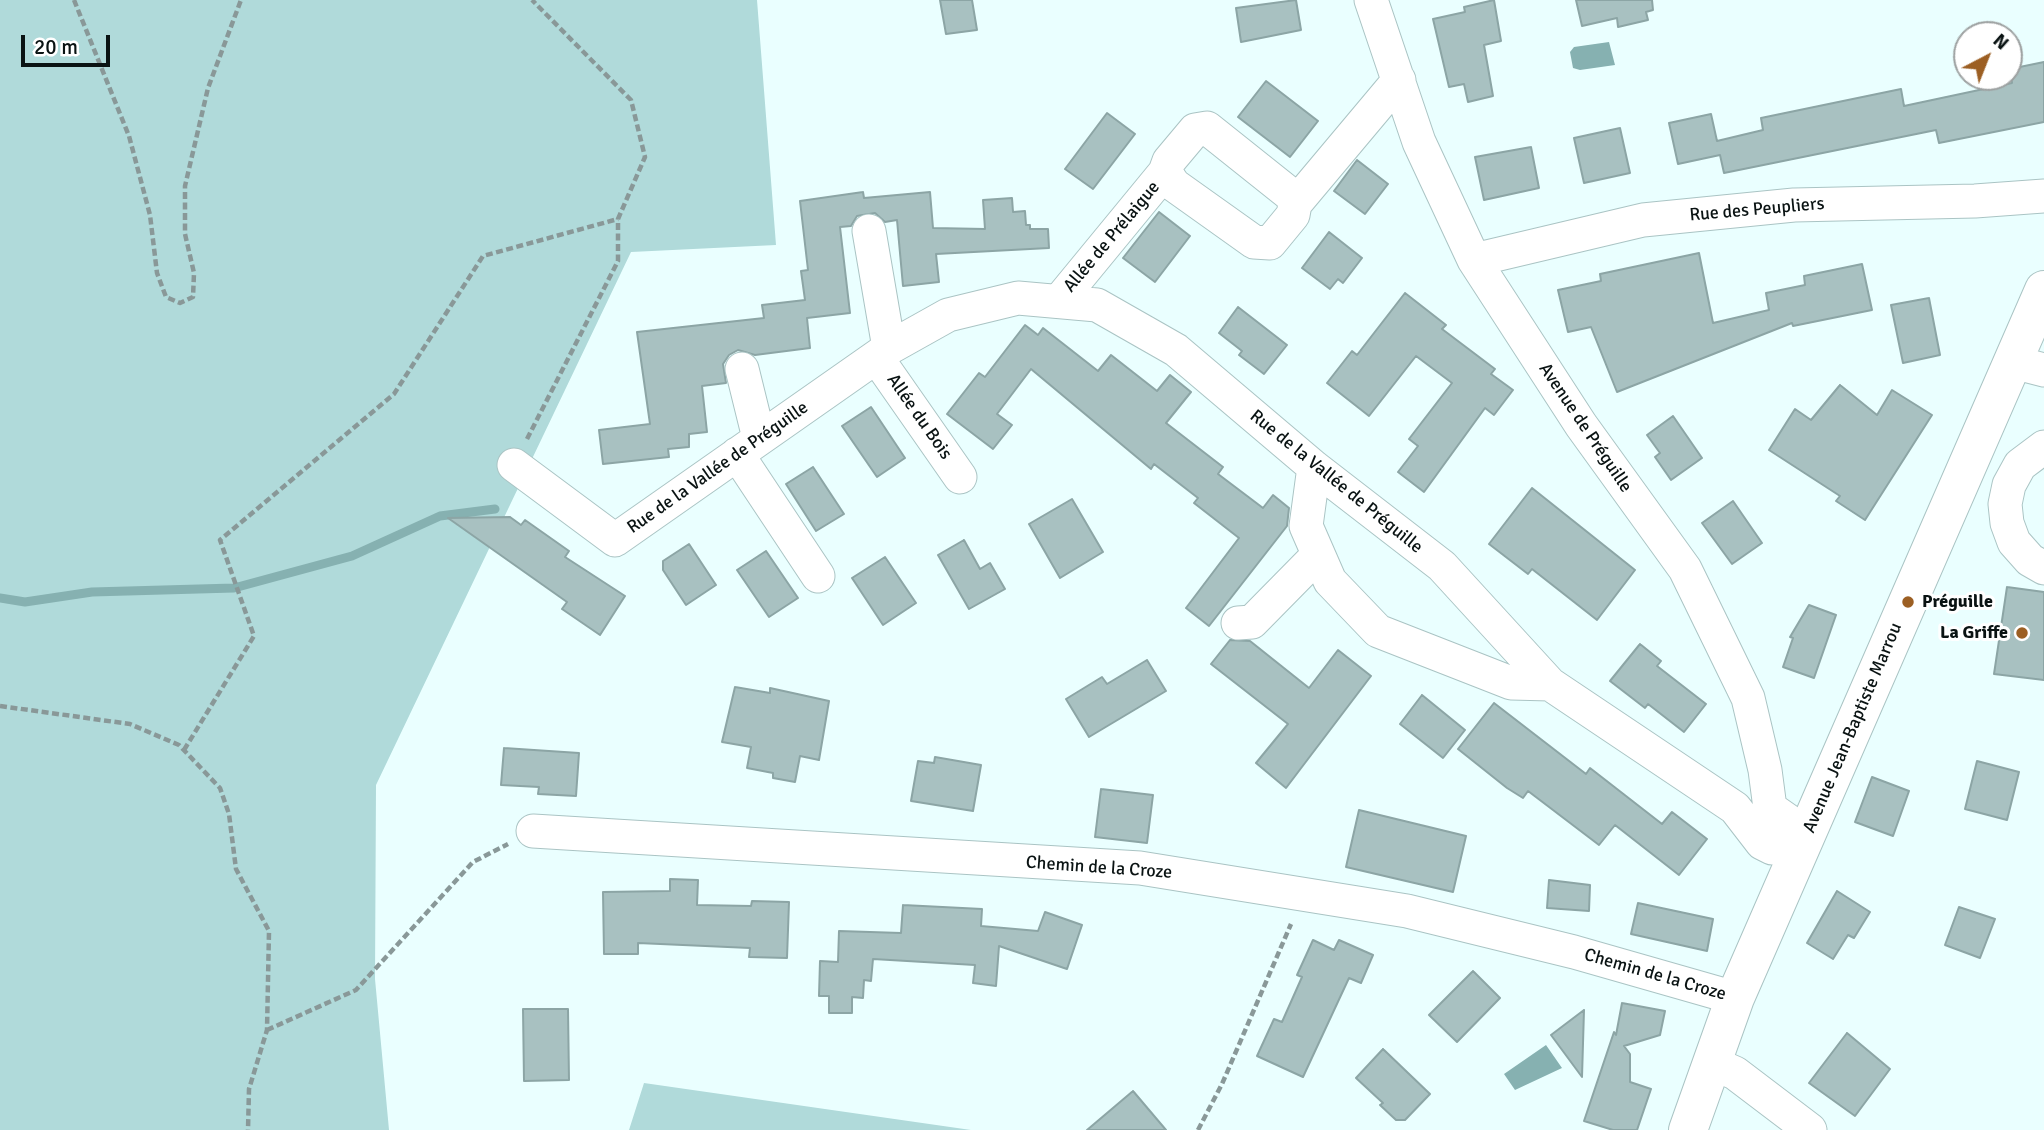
<!DOCTYPE html>
<html>
<head>
<meta charset="utf-8">
<style>
	body { margin:0 }
	#map { position:relative; width:2044px; height:1130px; overflow:hidden; background:#eaffff; font-family:Signika,sans-serif }
	canvas { display:block }
	.north { position:absolute; left:1953px; top:21px; width:70px; height:70px; box-sizing:border-box; background:#fff; border:2px solid #9da1a1; border-radius:50%; rotate:42deg; font-size:19px; font-weight:700; line-height:28px; text-align:center; color:#0a1313 }
	.north::after { content:''; display:block; margin:auto; width:24px; height:32px; background:#9c5f23; clip-path:polygon(50% 0,100% 100%,50% 72%,0 100%) }
	.scale { position:absolute; left:21px; top:35px; width:89px; height:32px; box-sizing:border-box; border:4px solid #0a1313; border-top:0; padding-left:9px; font-size:21px; line-height:24px; white-space:nowrap; color:#0a1313; -webkit-text-stroke:5px #fff; paint-order:stroke }
</style>
</head>
<body>
<div id="map">
<canvas width="2044" height="1130"></canvas>
<div class="north">N</div>
<div class="scale">20 m</div>
</div>
<script>
const ctx = document.querySelector('canvas').getContext('2d');
ctx.lineJoin = 'round';
function paint(path, color) { ctx.fillStyle = color; ctx.fill(path, 'evenodd'); }
const toPath = rows => new Path2D(rows.map(r => 'M' + r).join(''));
function stroke(path, color, width, dash) { ctx.strokeStyle = color; ctx.lineWidth = width; ctx.lineCap = dash ? 'butt' : 'round'; ctx.setLineDash(dash || []); ctx.stroke(path); }
function label(font, color, halo, rows, align = 'center') {
  ctx.font = font + ' Signika,sans-serif'; ctx.lineWidth = 6; ctx.setLineDash([]); ctx.textBaseline = 'middle'; ctx.strokeStyle = halo; ctx.fillStyle = color; for (const [text, x, y, turn = 0] of rows) {
    ctx.save(); ctx.translate(x, y); ctx.rotate((+turn || 0) * Math.PI / 180); ctx.textAlign = isNaN(turn) ? turn : align; if (halo) ctx.strokeText(text, 0, 0); ctx.fillText(text, 0, 0); ctx.restore();
  }
}
paint(toPath([
	[0,0,757,0,776,245,631,252,376,785,375,979,389,1130,0,1130],
	[644,1083,971,1130,629,1130]
]), '#b0dada');
paint(toPath([
	[1609,42,1615,65,1580,70,1573,68,1570,52,1574,47],
	[1546,1045,1562,1068,1515,1090,1504,1074]
]), '#86b1b1');
stroke(toPath([
	[0,598,25,602,92,592,234,588,352,556,440,516,495,509]
]), '#86b1b1', 9);
const building = toPath([
	[940,0,972,0,977,30,946,34,940,0],
	[1296,0,1301,30,1241,42,1236,8,1296,0],
	[1494,0,1501,41,1484,45,1493,96,1468,102,1464,84,1449,87,1433,19,1465,12,1464,7,1494,0],
	[1576,0,1652,0,1653,10,1646,12,1648,20,1618,27,1617,18,1582,26,1576,0],
	[2044,62,2044,122,1939,143,1936,130,1724,173,1720,155,1678,164,1669,123,1711,114,1717,141,1763,130,1761,118,1901,89,1904,106,2012,83,2010,69,2044,62],
	[1266,81,1318,121,1290,157,1238,117,1266,81],
	[1107,113,1135,134,1093,189,1065,169,1107,113],
	[1620,128,1630,173,1584,183,1574,138,1620,128],
	[1531,147,1539,188,1484,200,1475,157,1531,147],
	[1357,160,1388,184,1365,214,1334,191,1357,160],
	[863,192,864,198,930,192,933,228,985,229,983,200,1012,198,1013,212,1025,211,1026,225,1030,225,1030,229,1048,229,1049,248,936,254,939,282,903,286,897,220,885,222,875,213,857,216,851,226,840,227,850,313,807,318,810,348,755,355,738,350,729,355,723,364,726,383,702,386,707,432,689,434,689,447,668,449,669,457,603,464,599,430,650,424,637,332,764,318,762,305,805,300,801,271,808,270,800,201,863,192],
	[1159,212,1190,236,1155,282,1123,258,1159,212],
	[1329,232,1362,258,1343,283,1338,279,1330,289,1302,268,1329,232],
	[1699,253,1713,323,1769,310,1766,293,1805,285,1804,276,1862,264,1872,310,1793,326,1792,323,1617,392,1591,327,1568,332,1558,290,1601,281,1600,274,1699,253],
	[1405,293,1446,325,1442,329,1495,369,1491,374,1513,390,1494,415,1485,408,1424,492,1398,472,1418,446,1409,439,1452,383,1416,356,1369,416,1327,383,1352,351,1357,355,1405,293],
	[1929,298,1940,355,1903,363,1891,305,1929,298],
	[1238,307,1287,345,1264,374,1239,355,1242,351,1219,333,1238,307],
	[1025,325,1038,335,1043,328,1098,371,1111,355,1157,391,1170,375,1191,392,1166,423,1223,467,1218,474,1263,508,1273,495,1289,508,1287,526,1209,626,1186,608,1239,538,1194,503,1198,498,1154,464,1151,469,1031,369,997,414,1012,425,993,449,947,414,979,373,985,377,1025,325],
	[1840,385,1877,415,1892,390,1932,415,1865,520,1836,501,1840,496,1769,450,1795,409,1811,420,1840,385],
	[871,407,905,458,877,477,842,426,871,407],
	[1673,416,1702,458,1671,480,1655,457,1660,453,1647,435,1673,416],
	[813,467,844,514,816,531,786,484,813,467],
	[1532,488,1635,570,1597,620,1532,569,1528,574,1489,544,1532,488],
	[1072,499,1103,552,1060,578,1029,524,1072,499],
	[1733,501,1762,543,1732,564,1702,523,1733,501],
	[510,517,521,525,525,520,569,551,565,557,625,596,600,635,562,609,567,602,448,518,510,517],
	[964,540,980,569,990,563,1005,589,969,609,938,555,964,540],
	[689,544,716,585,686,605,663,570,663,561,689,544],
	[766,551,798,598,769,617,737,570,766,551],
	[885,557,916,603,883,625,852,578,885,557],
	[2007,587,2044,592,2044,680,1994,674,2007,587],
	[1809,605,1836,615,1814,678,1783,667,1793,638,1790,637,1809,605],
	[1230,640,1250,641,1309,688,1338,650,1371,676,1286,788,1256,763,1288,724,1211,664,1230,640],
	[1640,644,1661,661,1657,666,1706,704,1684,732,1648,704,1645,708,1610,681,1640,644],
	[1147,660,1166,691,1089,737,1066,699,1102,677,1107,684,1147,660],
	[735,687,770,693,770,688,829,701,819,760,800,756,795,782,773,778,773,773,747,768,751,747,722,742,735,687],
	[1422,695,1465,730,1443,758,1400,724,1422,695],
	[1494,703,1586,774,1590,768,1662,824,1672,812,1707,839,1679,875,1615,825,1599,845,1528,791,1523,798,1507,788,1458,749,1494,703],
	[504,748,579,753,576,796,538,794,539,787,501,785,504,748],
	[935,757,981,765,973,811,911,801,918,761,934,763,935,757],
	[1977,761,2019,772,2007,820,1965,809,1977,761],
	[1872,777,1909,791,1893,836,1855,822,1872,777],
	[1101,789,1153,795,1147,843,1095,837,1101,789],
	[1359,810,1466,836,1453,892,1346,867,1359,810],
	[670,879,698,880,697,905,751,906,752,901,789,902,787,958,749,957,750,948,638,943,638,954,604,954,603,892,670,891,670,879],
	[1549,880,1590,885,1589,911,1547,908,1549,880],
	[1837,891,1870,912,1854,938,1848,935,1833,959,1807,943,1837,891],
	[1638,903,1713,919,1707,951,1631,934,1638,903],
	[903,905,982,909,981,926,1038,931,1045,912,1082,925,1067,969,999,946,996,986,973,983,975,965,873,959,871,981,864,980,863,998,852,997,852,1013,829,1013,829,996,819,996,820,961,838,962,839,931,901,933,903,905],
	[1959,907,1995,919,1980,958,1945,945,1959,907],
	[1313,940,1334,950,1339,940,1373,955,1361,983,1349,978,1303,1077,1257,1056,1274,1019,1282,1022,1302,977,1297,975,1313,940],
	[1473,971,1500,998,1457,1042,1429,1015,1473,971],
	[1622,1003,1665,1011,1660,1035,1624,1046,1630,1054,1630,1082,1651,1089,1637,1130,1613,1130,1584,1121,1614,1032,1616,1035,1622,1003],
	[523,1009,568,1009,569,1080,524,1081,523,1009],
	[1584,1010,1582,1077,1551,1035,1584,1010],
	[1847,1033,1890,1069,1855,1116,1809,1083,1847,1033],
	[1383,1049,1430,1094,1405,1120,1396,1120,1380,1105,1383,1103,1356,1078,1383,1049],
	[1133,1091,1166,1130,1087,1130,1133,1091]
]);
paint(building, '#a8c1c1');
stroke(building, '#8ca5a5', 2);
const minor = toPath([
	[1165,172,1174,185,1254,242,1270,243,1293,215,1295,204,1399,80],
	[869,231,889,348],
	[1474,260,1643,220,1794,205,1975,201,2044,196],
	[1059,301,1165,172,1169,161,1195,130,1207,128,1291,195,1295,204],
	[877,358,960,477],
	[2013,362,2044,370],
	[742,369,759,438],
	[2044,447,2020,465,2009,485,2005,504,2007,523,2014,542,2030,560,2044,568],
	[737,454,818,576],
	[514,465,615,540,889,348,948,315,1018,298,1097,305,1176,350,1314,467,1442,566,1550,684,1735,808,1762,843,1772,848,1801,848,1790,822,1770,808,1765,770,1748,698,1685,569,1581,425,1474,260,1419,142,1371,0],
	[1314,467,1306,526,1330,581,1378,631,1511,683,1550,684],
	[1238,623,1252,622,1318,555],
	[533,831,1140,868,1407,911,1574,952,1735,998],
	[1712,1063,1735,1073,1810,1130]
]);
const major = toPath([
	[1688,1130,1735,998,2044,290]
]);
stroke(minor, '#aac4c4', 35);
stroke(major, '#aac4c4', 40);
stroke(toPath([
	[74,0,129,136,150,215,157,273,166,297,180,303,193,297,194,273,185,234,185,186,208,88,241,0],
	[527,439,618,261,618,219,645,157,631,100,532,0],
	[0,706,130,724,179,745,220,788,229,814,236,869,269,931,267,1030,249,1089,248,1130],
	[184,750,254,636,220,540,394,394,483,256,618,219],
	[267,1030,356,990,473,862,508,844],
	[1198,1130,1222,1084,1291,924]
]), '#899898', 4.5, [7, 3.5]);
stroke(minor, '#fff', 33);
stroke(major, '#fff', 38);
for (const [x, y, r, color] of [
	[1908,602,7,"#9c5f23"],
	[2022,633,7,"#9c5f23"]
]) { const dot = new Path2D(); dot.arc(x, y, r, 0, 2 * Math.PI); ctx.fillStyle = color; ctx.fill(dot); stroke(dot, '#fff', 2.5); }
label('18px', '#0a1313', '#fff', [
	["Rue des Peupliers",1757,210,-5],
	["Allée de Prélaigue",1112,237,-50],
	["Allée du Bois",919,417,55],
	["Avenue de Préguille",1585,428,56],
	["Rue de la Vallée de Préguille",718,468,-35],
	["Rue de la Vallée de Préguille",1336,482,39],
	["Avenue Jean-Baptiste Marrou",1853,728,-67],
	["Chemin de la Croze",1099,868,4],
	["Chemin de la Croze",1655,975,16]
]);
label('bold 18px', '#0a1313', '#fff', [
	["Préguille",1922,602],
	["La Griffe",2008,633,"right"]
], 'left');
</script>
</body>
</html>
